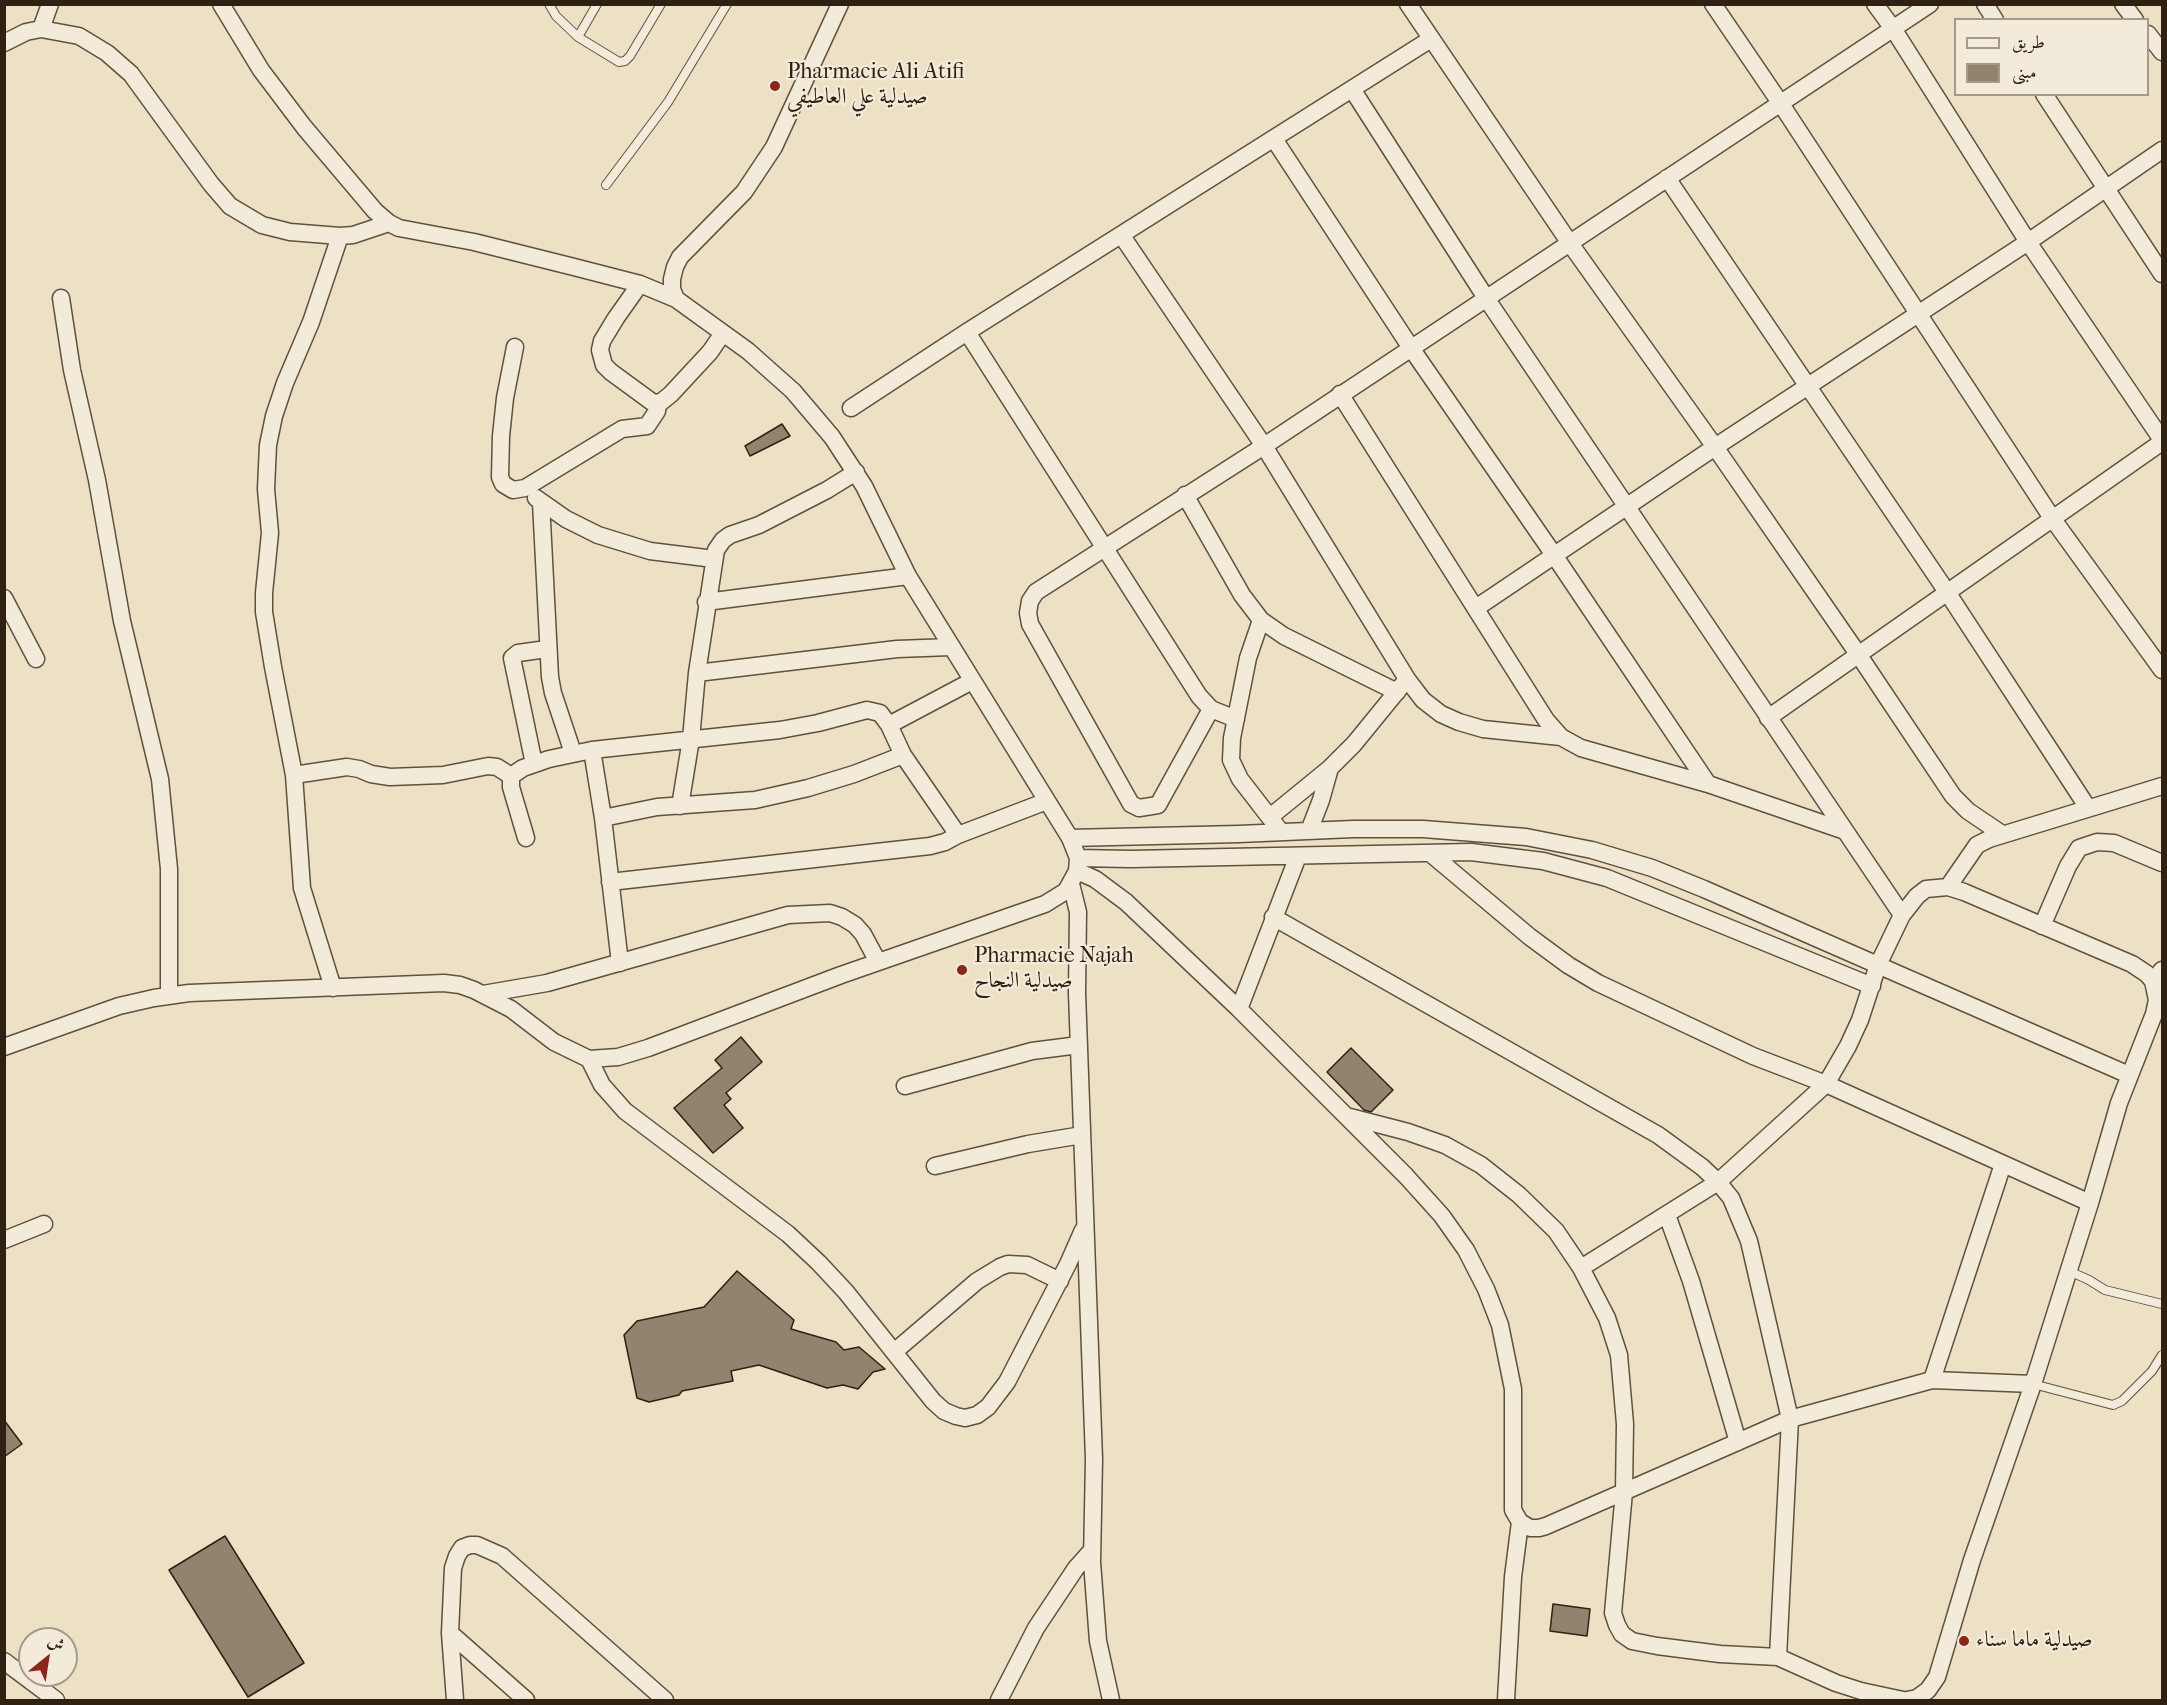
<!DOCTYPE html>
<html>
<head>
<meta charset="utf-8">
<style>
	body { margin:0 }
	#map { position:relative; width:2167px; height:1705px; overflow:hidden; background:#ece0c5; font-family:"IM FELL French Canon",Amiri,serif }
	canvas { display:block }
	.frame { position:absolute; inset:0; border:6px solid #2f2111; pointer-events:none }
	.legend { position:absolute; left:1954px; top:18px; width:195px; height:78px; box-sizing:border-box; background:#f3ebd9; border:2px solid #a59a89; margin:0; padding:8px 10px; list-style:none; font-size:18px; color:#2f2111 }
	.legend li { display:flex; align-items:center; gap:12px; height:30px }
	.legend b { width:30px; border:2px solid #a59a89 }
	.north { position:absolute; left:18px; top:1627px; width:60px; height:60px; box-sizing:border-box; background:#f3ebd9; border:2px solid #a59a89; border-radius:50%; rotate:30deg; font-size:16px; font-weight:700; line-height:24px; text-align:center; color:#2f2111 }
	.north::after { content:''; display:block; margin:auto; width:21px; height:27px; background:#8f2418; clip-path:polygon(50% 0,100% 100%,50% 72%,0 100%) }
</style>
</head>
<body>
<div id="map">
<canvas width="2167" height="1705"></canvas>
<div class="frame"></div>
<ul class="legend">
<li><b style="height:8px;background:#f3ebd9"></b>طريق</li>
<li><b style="height:16px;background:#91846f"></b>مبنى</li>
</ul>
<div class="north">ش</div>
</div>
<script>
const ctx = document.querySelector('canvas').getContext('2d');
ctx.lineJoin = 'round';
function paint(path, color) { ctx.fillStyle = color; ctx.fill(path, 'evenodd'); }
const toPath = rows => new Path2D(rows.map(r => 'M' + r).join(''));
function stroke(path, color, width, dash) { ctx.strokeStyle = color; ctx.lineWidth = width; ctx.lineCap = dash ? 'butt' : 'round'; ctx.setLineDash(dash || []); ctx.stroke(path); }
function label(font, color, halo, rows, align = 'center') {
  ctx.font = font + ' "IM FELL French Canon",Amiri,serif'; ctx.lineWidth = 4.5; ctx.setLineDash([]); ctx.textBaseline = 'middle'; ctx.strokeStyle = halo; ctx.fillStyle = color; for (const [text, x, y, turn = 0] of rows) {
    ctx.save(); ctx.translate(x, y); ctx.rotate((+turn || 0) * Math.PI / 180); ctx.textAlign = isNaN(turn) ? turn : align; if (halo) ctx.strokeText(text, 0, 0); ctx.fillText(text, 0, 0); ctx.restore();
  }
}
const building = toPath([
	[782,424,790,436,750,456,745,446,782,424],
	[741,1037,762,1062,726,1093,731,1099,724,1105,743,1128,713,1153,674,1108,722,1068,715,1060,741,1037],
	[1351,1048,1393,1090,1371,1112,1364,1110,1327,1072,1351,1048],
	[737,1271,794,1320,791,1329,836,1342,844,1350,859,1347,885,1369,873,1372,858,1389,843,1385,827,1388,759,1365,731,1371,733,1381,682,1391,679,1395,649,1402,637,1398,624,1335,637,1321,704,1307,737,1271],
	[4,1420,22,1444,4,1457,4,1420],
	[225,1536,304,1663,248,1697,169,1570,225,1536],
	[1553,1604,1590,1609,1587,1636,1550,1631,1553,1604]
]);
paint(building, '#91846f');
stroke(building, '#2f2111', 1.5);
const service = toPath([
	[549,4,556,16,578,37,619,62,625,61,630,56,661,4],
	[578,37,597,4],
	[606,185,668,102,727,4],
	[2069,1271,2089,1280,2105,1290,2162,1304],
	[2033,1384,2113,1405,2122,1401,2152,1371,2162,1355]
]);
const minor = toPath([
	[1408,4,1569,242,1715,447,1858,654,1953,796,1968,811,2002,834],
	[1713,4,1781,104,2052,518,2162,670],
	[1875,4,1894,30,2028,242,2162,440],
	[1985,4,1995,20],
	[2123,4,2135,20],
	[41,29,50,4],
	[2148,34,2162,52],
	[4,43,26,32,41,29,79,36,107,53,131,74,211,184,230,206,262,225,290,232,340,236,353,235,389,223],
	[1352,89,1486,298,1902,915],
	[2044,94,2162,274],
	[1274,139,1411,348,1554,555,1708,784],
	[1667,178,1947,592,2088,808],
	[1122,236,1264,446,1407,679,1423,700,1441,714,1459,722,1483,729,1561,737],
	[640,284,616,318,602,341,600,350,604,365,611,372,652,402,660,403,671,394,710,352,723,333],
	[61,298,72,370,97,480,122,621,160,779,169,869,169,996],
	[676,299,672,289,672,279,675,267,680,257,744,192,774,147,840,4],
	[967,332,1199,696,1211,709,1236,719],
	[515,347,505,398,501,436,500,477,503,484,513,490,525,488,622,429,647,426,657,411,658,403],
	[1340,394,1546,720,1561,737,1581,748,1708,784,1845,831],
	[851,408,967,332,1431,39],
	[1185,495,1242,595,1261,620,1284,636,1397,692],
	[536,498,566,519,598,535,650,551,714,559],
	[541,502,550,677,553,693,573,753],
	[4,598,36,659],
	[706,602,908,576],
	[1476,608,1715,447,2028,242,2162,150],
	[1261,620,1248,658,1232,738,1231,760,1240,779,1281,832],
	[697,673,897,649,951,647],
	[972,681,889,725,903,755,958,835,1047,801],
	[1211,709,1158,805,1139,808,1131,804,1030,624,1028,613,1030,601,1036,592,1264,446,1930,4],
	[1768,718,2162,442],
	[592,750,603,818,620,963],
	[534,764,512,658,518,653,547,649],
	[294,775,347,767,359,769,371,774,390,777,443,775,488,766,497,767,511,776],
	[680,806,691,739,697,673,716,550,723,540,730,535,759,525,827,490,856,472],
	[1270,817,1330,768,1354,744,1403,684],
	[603,818,657,807,755,800,808,788,854,774,903,755],
	[1309,831,1321,800,1330,768],
	[526,838,511,787,511,776,523,768,549,759,592,750,780,730,818,723,867,710,880,713,889,725],
	[1070,838,1239,834,1353,829,1423,829,1526,837,1592,850,1652,868,1704,889,2129,1075],
	[1430,853,1530,937,1568,965,1598,983,1753,1056,1826,1084,2090,1203],
	[1078,858,1131,859,1471,852,1543,861,1607,878,1872,986],
	[1077,871,1095,879,1126,902,1239,1009,1406,1176,1442,1216,1466,1250,1486,1289,1500,1325,1513,1389,1513,1510,1520,1522,1530,1528,1539,1528,1546,1526,1790,1419,1932,1380,2033,1384],
	[610,882,930,846,945,842,958,835],
	[1071,884,1078,912,1077,993,1094,1459,1092,1562,1098,1641,1111,1700],
	[1948,887,1977,845,1989,839,2162,786],
	[1273,917,1658,1135,1702,1167,1718,1182,1731,1198,1749,1241,1790,1419,1778,1657,1836,1683,1861,1691,1903,1700],
	[2042,926,2068,866,2079,848,2097,842,2114,843,2162,863],
	[2153,981,2162,970],
	[333,988,302,888,294,775,273,667,264,612,264,593,270,533,266,489,268,445,274,416,285,383,311,322,340,236],
	[483,994,547,983,788,915,830,913,842,917,855,925,863,934,878,962],
	[1239,1009,1298,856],
	[4,1047,119,1006,154,998,189,993,444,983,460,985,474,990,511,1009,554,1042,589,1059,618,1057,648,1048,841,975,1045,904,1066,891,1077,871,1078,858,1070,838,908,576,864,486,832,437,793,391,748,351,676,299,640,284,574,267,474,242,399,228,389,223,375,211,304,127,261,70,221,4],
	[589,1059,602,1085,625,1111,788,1234,819,1263,846,1292,933,1401,944,1411,956,1416,965,1418,977,1415,988,1407,1007,1382,1068,1264,1083,1230],
	[905,1086,1032,1051,1079,1045],
	[1350,1117,1408,1132,1445,1145,1481,1165,1519,1195,1556,1231,1581,1268,1607,1318,1619,1355,1625,1424,1624,1492,1613,1613,1617,1625,1622,1634,1632,1641,1657,1646,1720,1654,1778,1657],
	[935,1166,1028,1144,1082,1135],
	[1667,1215,1691,1281,1738,1442],
	[4,1240,44,1224],
	[1581,1268,1718,1182,1826,1084,1848,1046,1860,1020,1878,965,1902,915,1917,896,1926,889,1948,887,1964,892,2132,964,2147,974,2153,981,2157,1000,2154,1014,2119,1103,2090,1203,2033,1384,1972,1560,1937,1677,1928,1690,1917,1698,1907,1700],
	[894,1352,977,1281,1000,1267,1008,1264,1027,1265,1060,1281],
	[1932,1380,2003,1164],
	[450,1633,526,1700],
	[4,1661,56,1700],
	[455,1700,450,1633,453,1568,457,1556,462,1548,470,1545,477,1545,502,1556,665,1700],
	[999,1700,1036,1628,1076,1568,1092,1550],
	[1506,1700,1513,1577,1520,1522]
]);
stroke(service, '#5e513e', 10);
stroke(minor, '#5e513e', 19);
stroke(service, '#f3ebd9', 8);
stroke(minor, '#f3ebd9', 16);
for (const [x, y, r, color] of [
	[775,86,6,"#8f2418"],
	[962,970,6,"#8f2418"],
	[1964,1641,6,"#8f2418"]
]) { const dot = new Path2D(); dot.arc(x, y, r, 0, 2 * Math.PI); ctx.fillStyle = color; ctx.fill(dot); stroke(dot, '#f3ebd9', 2); }
label('22px', '#2f2111', '#f3ebd9', [
	["Pharmacie Ali Atifi",787,73],
	["صيدلية علي العاطيفي",787,98],
	["Pharmacie Najah",974,957],
	["صيدلية النجاح",974,982],
	["صيدلية ماما سناء",1976,1641]
], 'left');
</script>
</body>
</html>
